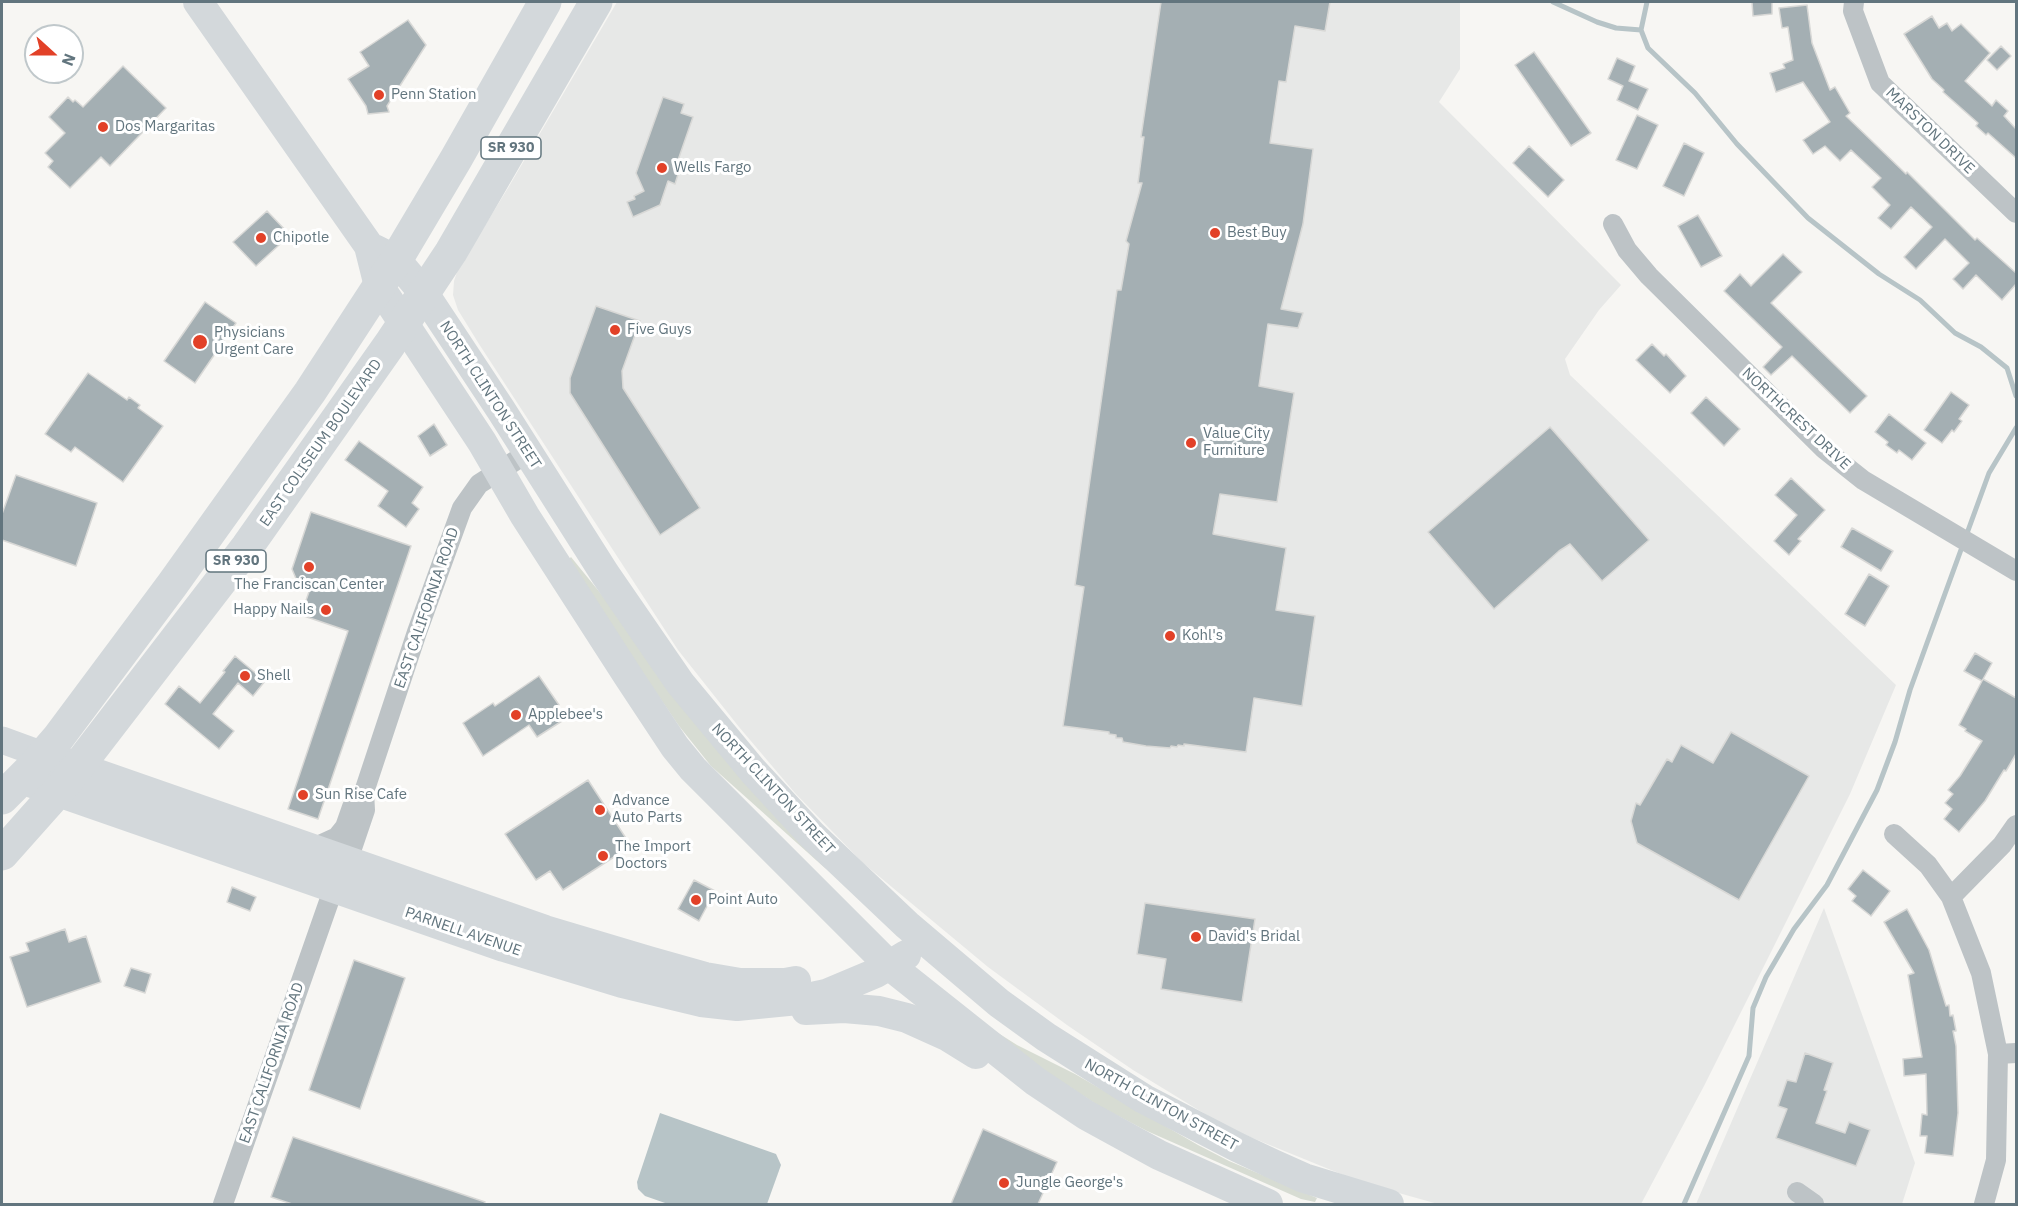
<!DOCTYPE html>
<html>
<head>
<meta charset="utf-8">
<style>
	body { margin:0 }
	#map { position:relative; width:2018px; height:1206px; overflow:hidden; background:#f7f6f3; font-family:"IBM Plex Sans",sans-serif }
	canvas { display:block }
	.frame { position:absolute; inset:0; border:3px solid #62757e; pointer-events:none }
	.north { position:absolute; left:24px; top:24px; width:60px; height:60px; box-sizing:border-box; background:#fff; border:2px solid #c0c8cb; border-radius:50%; rotate:111deg; font-size:16px; font-weight:700; line-height:24px; text-align:center; color:#62757e }
	.north::after { content:''; display:block; margin:auto; width:21px; height:27px; background:#e24128; clip-path:polygon(50% 0,100% 100%,50% 72%,0 100%) }
</style>
</head>
<body>
<div id="map">
<canvas width="2018" height="1206"></canvas>
<div class="frame"></div>
<div class="north">N</div>
</div>
<script>
const ctx = document.querySelector('canvas').getContext('2d');
ctx.lineJoin = 'round';
function paint(path, color) { ctx.fillStyle = color; ctx.fill(path, 'evenodd'); }
const toPath = rows => new Path2D(rows.map(r => 'M' + r).join(''));
function stroke(path, color, width, dash) { ctx.strokeStyle = color; ctx.lineWidth = width; ctx.lineCap = dash ? 'butt' : 'round'; ctx.setLineDash(dash || []); ctx.stroke(path); }
function label(font, color, halo, rows, align = 'center') {
  ctx.font = font + ' "IBM Plex Sans",sans-serif'; ctx.lineWidth = 6; ctx.setLineDash([]); ctx.textBaseline = 'middle'; ctx.strokeStyle = halo; ctx.fillStyle = color; for (const [text, x, y, turn = 0] of rows) {
    ctx.save(); ctx.translate(x, y); ctx.rotate((+turn || 0) * Math.PI / 180); ctx.textAlign = isNaN(turn) ? turn : align; if (halo) ctx.strokeText(text, 0, 0); ctx.fillText(text, 0, 0); ctx.restore();
  }
}
paint(toPath([
	[617,2,1460,2,1460,69,1439,102,1621,285,1599,310,1565,359,1570,375,1896,685,1850,794,1704,1086,1641,1204,1438,1204,1363,1183,1228,1128,1133,1070,1067,1025,988,967,863,863,795,793,739,727,678,650,479,344,458,310,453,295,454,281,458,269,508,188],
	[1824,908,1915,1163,1902,1204,1696,1204]
]), '#e7e8e7');
paint(toPath([
	[571,557,584,573,826,869,711,766,679,726,629,653,569,559],
	[995,1031,1017,1045,1075,1074,1198,1145,1229,1161,1317,1198,1315,1202,1301,1199,1147,1131,1099,1106,1008,1047]
]), '#d7dcd3');
paint(toPath([
	[660,1113,776,1154,781,1165,767,1204,668,1204,645,1196,638,1189,637,1182]
]), '#b7c4c7');
stroke(toPath([
	[1553,2,1597,22,1616,28,1641,30],
	[1647,2,1641,30,1648,48,1695,93,1737,144,1808,218,1879,274,1920,300,1955,333,1981,347,2007,368,2016,396],
	[1684,1204,1749,1056,1753,1008,1766,977,1794,929,1827,885,1877,790,1895,742,1910,690,1927,643,1989,473,2016,428]
]), '#b7c4c7', 5);
const building = toPath([
	[1161,2,1330,2,1325,31,1295,26,1286,82,1279,81,1270,143,1313,149,1303,224,1281,309,1303,313,1298,328,1268,324,1259,386,1294,393,1277,502,1220,494,1213,534,1286,548,1276,610,1315,616,1302,706,1254,698,1246,752,1184,744,1184,746,1178,745,1177,747,1171,746,1170,748,1146,746,1123,742,1122,738,1116,738,1116,735,1109,734,1109,732,1063,726,1084,587,1075,585,1117,290,1121,290,1129,244,1126,241,1142,183,1138,183,1144,137,1141,137,1161,2],
	[1752,2,1772,2,1772,14,1753,16,1752,2],
	[1807,5,1812,43,1830,90,1835,87,1850,113,1846,116,1906,174,1907,172,1975,240,1977,238,2016,273,2016,284,2002,300,1976,275,1963,289,1953,279,1969,263,1945,239,1916,269,1904,257,1932,227,1911,207,1891,229,1878,218,1890,205,1872,187,1881,178,1851,150,1840,161,1825,146,1813,154,1803,140,1830,122,1803,82,1776,92,1770,73,1785,68,1783,64,1793,60,1788,27,1782,28,1779,8,1807,5],
	[1932,16,1939,28,1947,23,1952,31,1961,24,1990,53,1965,81,1992,106,1996,100,2008,111,2004,116,2016,129,2016,158,1988,133,1986,135,1976,126,1978,123,1943,92,1944,90,1932,79,1904,34,1932,16],
	[408,20,426,45,387,106,389,112,368,114,366,106,348,79,369,66,360,52,408,20],
	[2001,46,2011,56,1997,70,1987,60,2001,46],
	[1534,52,1591,133,1571,146,1515,65,1534,52],
	[1617,58,1635,66,1629,81,1648,89,1638,110,1617,100,1623,86,1608,79,1617,58],
	[123,66,166,108,110,166,101,157,70,188,48,167,53,161,45,153,65,133,49,117,68,97,73,102,75,100,83,107,123,66],
	[663,97,684,104,681,113,693,117,676,166,680,168,675,184,668,181,660,205,633,217,627,202,635,199,634,196,644,191,636,173,663,97],
	[1637,115,1658,125,1637,169,1616,160,1637,115],
	[1684,143,1704,153,1684,196,1663,186,1684,143],
	[1529,146,1564,180,1548,197,1513,163,1529,146],
	[267,211,290,235,256,266,233,242,267,211],
	[1698,215,1722,256,1701,267,1678,226,1698,215],
	[1783,254,1802,272,1771,303,1867,396,1850,413,1792,356,1771,375,1763,367,1782,347,1724,291,1740,274,1751,286,1783,254],
	[205,302,236,323,195,383,164,361,205,302],
	[596,306,640,321,622,371,623,388,700,508,660,535,570,393,570,378,596,306],
	[1652,344,1664,356,1666,354,1686,376,1670,393,1636,360,1652,344],
	[88,373,127,400,129,397,140,405,138,408,163,426,123,482,75,447,71,452,45,434,88,373],
	[1951,392,1969,405,1959,419,1962,421,1954,432,1952,430,1942,443,1924,430,1951,392],
	[1706,397,1740,429,1724,446,1691,413,1706,397],
	[1889,414,1926,443,1912,460,1899,450,1897,453,1886,445,1888,442,1875,432,1889,414],
	[434,424,447,445,430,456,418,436,434,424],
	[1550,427,1649,540,1602,581,1570,544,1559,551,1494,609,1428,532,1550,427],
	[359,441,423,487,412,503,419,509,406,527,378,506,388,491,345,460,359,441],
	[16,475,97,503,76,566,2,540,2,514,16,475],
	[1791,478,1825,510,1798,539,1801,541,1789,555,1774,541,1797,515,1775,495,1791,478],
	[311,512,411,546,318,819,288,809,348,631,301,615,311,586,297,581,292,569,311,512],
	[1852,528,1893,551,1881,571,1841,547,1852,528],
	[1869,574,1889,586,1865,626,1845,614,1869,574],
	[1975,653,1992,663,1982,681,1964,671,1975,653],
	[235,656,265,681,253,696,238,683,213,714,234,731,219,749,165,704,179,686,200,703,225,672,223,671,235,656],
	[539,676,559,705,553,709,562,721,537,737,529,725,483,756,463,723,493,703,495,706,539,676],
	[1983,679,2016,698,2016,754,2006,771,2004,770,1985,801,1959,832,1944,819,1952,809,1945,803,1953,794,1948,790,1960,776,1982,741,1965,731,1966,729,1959,725,1983,679],
	[1731,732,1809,776,1739,900,1637,843,1631,821,1636,803,1640,805,1667,759,1672,762,1681,745,1713,763,1731,732],
	[588,780,631,846,563,890,550,871,536,880,505,834,588,780],
	[1863,870,1890,891,1871,916,1852,901,1856,896,1848,889,1863,870],
	[694,880,715,891,699,921,678,909,694,880],
	[232,887,256,897,250,911,227,902,232,887],
	[1145,903,1255,919,1242,1002,1161,989,1166,959,1137,954,1145,903],
	[1907,909,1929,950,1946,1006,1949,1005,1950,1016,1953,1015,1956,1031,1953,1031,1956,1046,1958,1113,1953,1156,1925,1153,1927,1136,1920,1136,1922,1114,1927,1115,1926,1074,1904,1076,1903,1059,1922,1057,1908,975,1914,973,1884,922,1907,909],
	[65,929,69,942,86,936,101,982,27,1007,10,957,29,951,26,943,65,929],
	[354,960,405,978,360,1109,309,1090,354,960],
	[131,968,151,974,145,993,124,986,131,968],
	[1805,1053,1833,1063,1824,1090,1827,1091,1816,1123,1845,1133,1849,1122,1870,1130,1856,1166,1776,1138,1787,1109,1778,1106,1787,1080,1796,1082,1805,1053],
	[983,1129,1057,1162,1038,1204,951,1204,983,1129],
	[293,1137,485,1202,484,1204,292,1204,271,1197,293,1137]
]);
paint(building, '#a4afb3');
stroke(building, '#d8d8d6', 1.5);
stroke(toPath([
	[1854,2,1853,11,1880,83,2016,213],
	[1613,224,1627,250,1649,276,1824,449,1863,480,2016,571],
	[1894,834,1928,865,1951,897,1981,973,1998,1054,1996,1160,1984,1204],
	[313,848,337,837,345,827,352,807,364,792,417,632,462,508,479,484,529,452],
	[348,860,365,810,364,792],
	[1951,897,2002,845,2016,825],
	[1998,1054,2016,1053],
	[1797,1192,1814,1204],
	[223,1204,334,887]
]), '#bdc3c6', 20);
stroke(toPath([
	[2,740,43,755]
]), '#d3d8db', 27);
stroke(toPath([
	[198,2,369,246,379,286,482,442,525,516,628,676,675,747,693,769,889,965,1035,1081,1086,1115,1159,1155,1268,1204],
	[374,249,396,260,423,292,501,410,605,574,680,683,753,771,812,835,907,925,999,1003,1046,1037,1144,1099,1237,1147,1273,1164,1304,1178,1389,1204],
	[43,755,545,930,649,961,705,977,740,983,785,983,796,981],
	[21,779,504,947,622,983,701,1002,737,1006,798,1000,826,994,876,973,906,955],
	[806,1010,844,1008,879,1011,907,1018,947,1036,976,1054]
]), '#d3d8db', 30);
stroke(toPath([
	[2,798,32,768,58,738,172,585,310,392,396,260,456,159,545,2],
	[2,854,67,781,247,547,390,344,451,252,596,2]
]), '#d3d8db', 33);
for (const [x, y, r, color] of [
	[379,95,6,"#e24128"],
	[103,127,6,"#e24128"],
	[662,168,6,"#e24128"],
	[1215,233,6,"#e24128"],
	[261,238,6,"#e24128"],
	[615,330,6,"#e24128"],
	[200,342,8,"#e24128"],
	[1191,443,6,"#e24128"],
	[309,567,6,"#e24128"],
	[326,610,6,"#e24128"],
	[1170,636,6,"#e24128"],
	[245,676,6,"#e24128"],
	[516,715,6,"#e24128"],
	[303,795,6,"#e24128"],
	[600,810,6,"#e24128"],
	[603,856,6,"#e24128"],
	[696,900,6,"#e24128"],
	[1196,937,6,"#e24128"],
	[1004,1183,6,"#e24128"]
]) { const dot = new Path2D(); dot.arc(x, y, r, 0, 2 * Math.PI); ctx.fillStyle = color; ctx.fill(dot); stroke(dot, '#fff', 2); }
for (const [x, y, w] of [
	[511,148,60],
	[236,561,60]
]) { const box = new Path2D(); box.roundRect(x - w / 2, y - 11, w, 22, 4.5); ctx.fillStyle = '#fff'; ctx.fill(box); stroke(box, '#62757e', 1.5); }
label('bold 14px', '#62757e', null, [
	["SR 930",511,148],
	["SR 930",236,561]
]);
label('15px', '#62757e', '#fff', [
	["Penn Station",391,95],
	["Dos Margaritas",115,127],
	["Wells Fargo",674,168],
	["Best Buy",1227,233],
	["Chipotle",273,238],
	["Five Guys",627,330],
	["Physicians",214,333],
	["Urgent Care",214,350],
	["Value City",1203,434],
	["Furniture",1203,451],
	["The Franciscan Center",309,585,"center"],
	["Happy Nails",314,610,"right"],
	["Kohl's",1182,636],
	["Shell",257,676],
	["Applebee's",528,715],
	["Sun Rise Cafe",315,795],
	["Advance",612,801],
	["Auto Parts",612,818],
	["The Import",615,847],
	["Doctors",615,864],
	["Point Auto",708,900],
	["David's Bridal",1208,937],
	["Jungle George's",1016,1183]
], 'left');
label('15px', '#62757e', '#fff', [
	["MARSTON DRIVE",1930,131,44],
	["NORTH CLINTON STREET",490,395,57],
	["NORTHCREST DRIVE",1796,419,43],
	["EAST COLISEUM BOULEVARD",321,443,-55],
	["EAST CALIFORNIA ROAD",427,608,-71],
	["NORTH CLINTON STREET",773,789,47],
	["PARNELL AVENUE",463,932,19],
	["EAST CALIFORNIA ROAD",272,1063,-71],
	["NORTH CLINTON STREET",1161,1105,29]
]);
</script>
</body>
</html>
